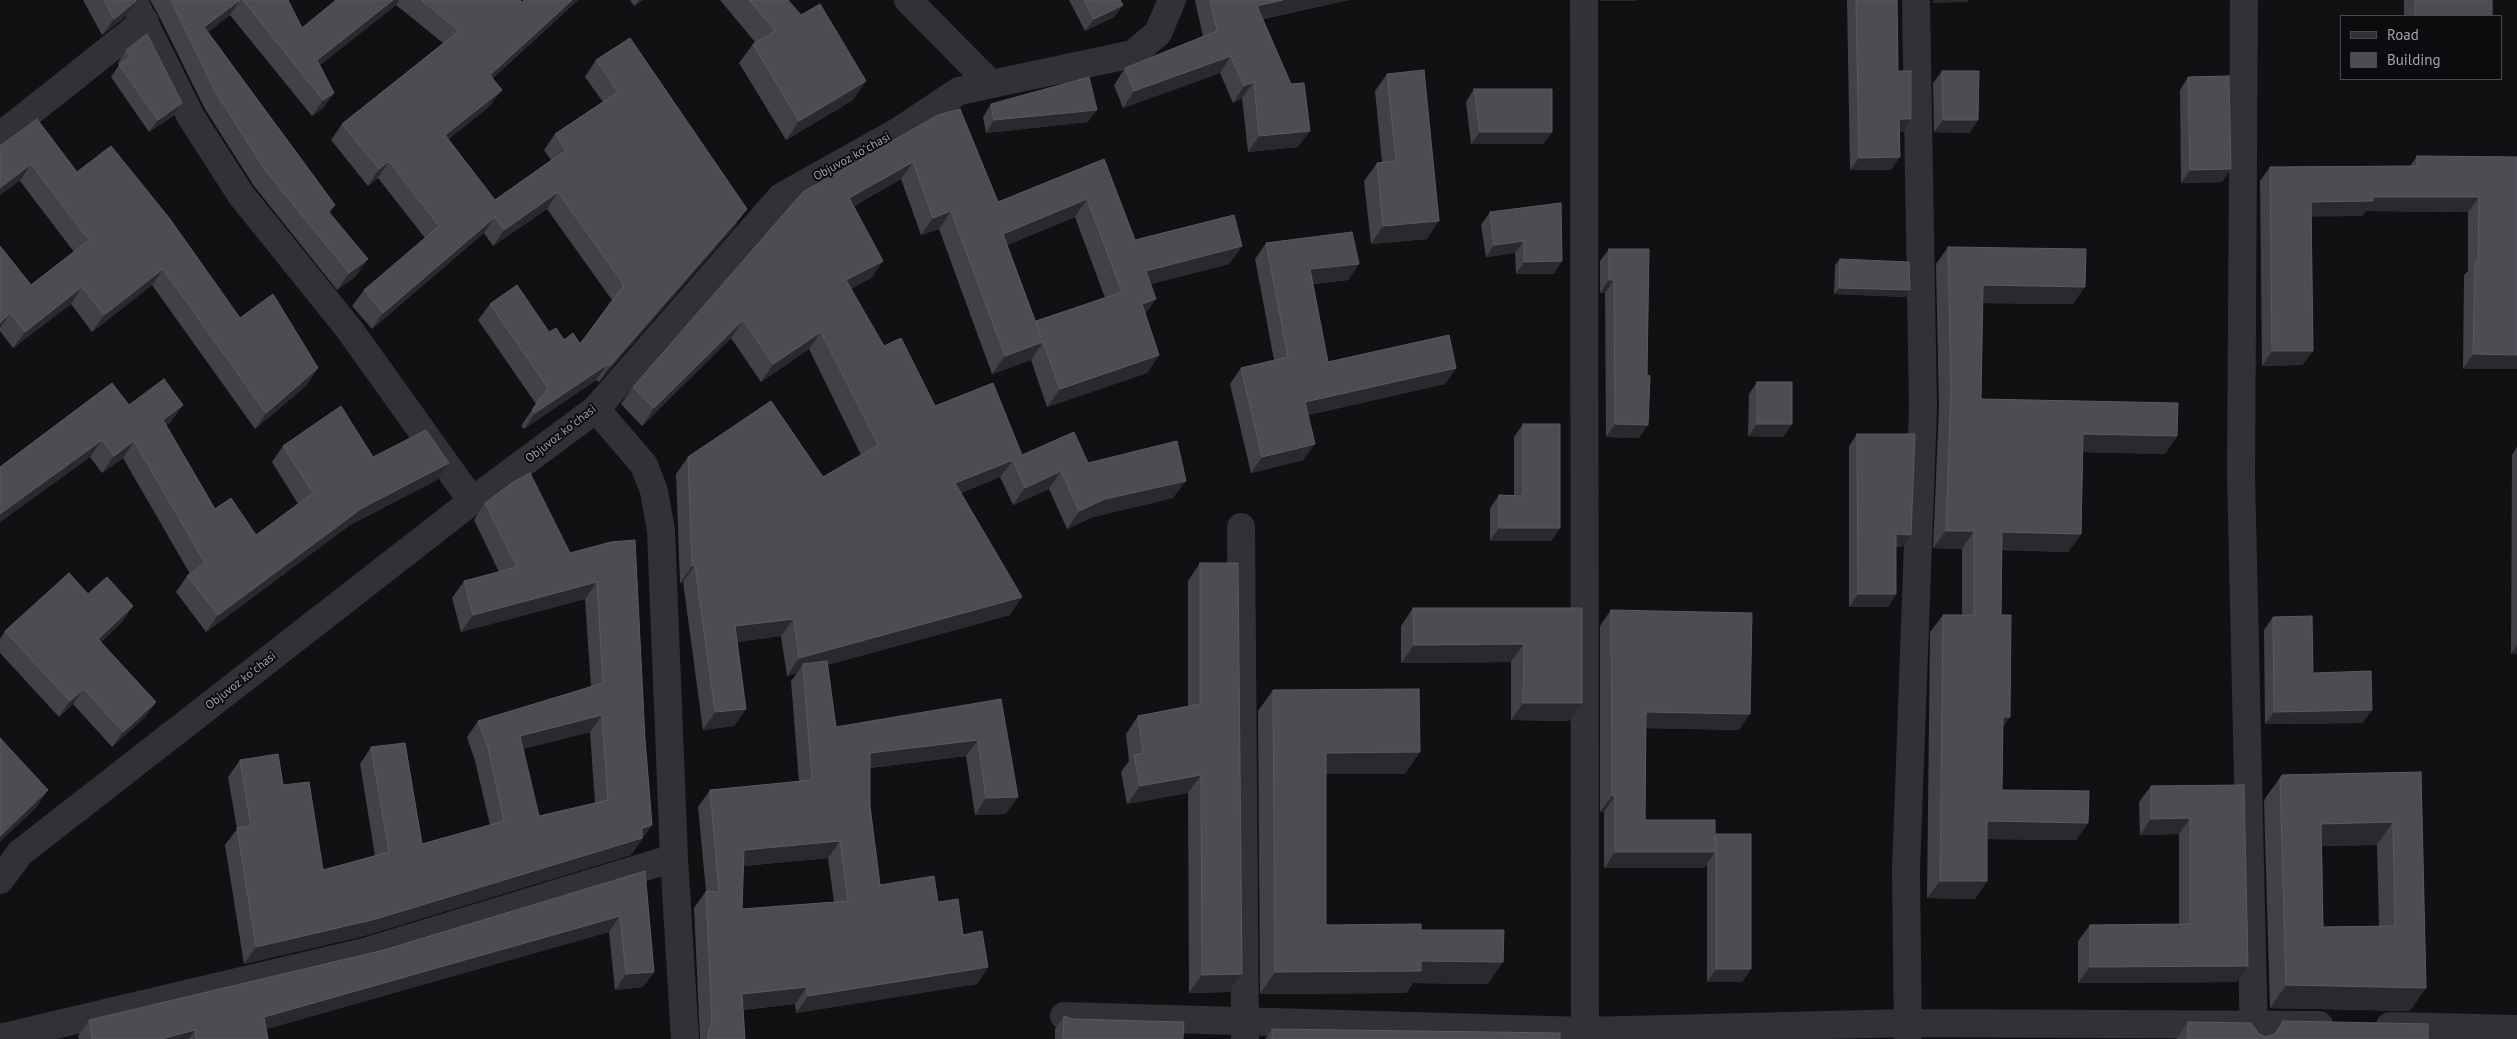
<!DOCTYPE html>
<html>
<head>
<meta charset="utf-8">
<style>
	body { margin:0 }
	#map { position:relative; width:2517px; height:1039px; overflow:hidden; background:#111012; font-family:"PT Sans",sans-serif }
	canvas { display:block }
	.legend { position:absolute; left:2340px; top:15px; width:162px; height:65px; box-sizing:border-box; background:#0c0b0d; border:1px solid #48484f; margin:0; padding:6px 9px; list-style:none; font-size:15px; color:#a1a3b3 }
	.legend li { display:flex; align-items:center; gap:10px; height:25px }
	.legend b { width:25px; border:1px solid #48484f }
</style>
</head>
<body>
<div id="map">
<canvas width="2517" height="1039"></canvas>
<ul class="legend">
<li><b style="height:6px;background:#313137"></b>Road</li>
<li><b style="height:14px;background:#4c4c53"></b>Building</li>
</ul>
</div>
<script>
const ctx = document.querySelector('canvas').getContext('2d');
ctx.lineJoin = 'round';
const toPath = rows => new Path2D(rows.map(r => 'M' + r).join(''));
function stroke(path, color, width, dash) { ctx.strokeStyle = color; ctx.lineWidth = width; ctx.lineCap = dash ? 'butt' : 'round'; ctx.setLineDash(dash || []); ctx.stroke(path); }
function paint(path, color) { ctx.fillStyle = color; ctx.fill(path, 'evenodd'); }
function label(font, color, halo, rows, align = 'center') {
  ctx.font = font + ' "PT Sans",sans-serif'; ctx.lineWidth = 4; ctx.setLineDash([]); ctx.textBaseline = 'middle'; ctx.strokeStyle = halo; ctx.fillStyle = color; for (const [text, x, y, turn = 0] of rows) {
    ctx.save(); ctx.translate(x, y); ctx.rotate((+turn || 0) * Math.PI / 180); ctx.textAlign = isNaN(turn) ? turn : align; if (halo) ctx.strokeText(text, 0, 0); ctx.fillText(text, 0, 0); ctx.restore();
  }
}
stroke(toPath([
	[133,0,191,117,241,195,349,329,472,501],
	[908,0,990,83],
	[1584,0,1585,1039],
	[2244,0,2241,475,2254,1039],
	[0,136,145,21],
	[596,409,644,465,654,491,661,530,674,858,685,1039],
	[1241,527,1245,1038],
	[0,880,20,853,472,501,596,409,781,197,899,131,959,91,1133,54,1158,33,1172,0],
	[1064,1016,1585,1031,1908,1023,2319,1025],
	[2390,1026,2517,1029],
	[0,1038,368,951,674,858],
	[1908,1039,1906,870,1923,408,1916,0]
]), '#313137', 28);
paint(toPath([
	[83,0,135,0,124,18,102,35],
	[150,0,288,0,302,28,336,0,520,0,522,2,578,0,493,78,490,106,448,139,495,200,551,160,544,150,555,134,603,102,585,77,596,60,736,225,599,382,596,380,524,429,521,426,536,404,478,320,490,304,549,332,564,340,580,344,612,300,547,209,493,246,484,233,372,329,352,306,364,290,425,238,378,178,368,186,331,140,342,124,443,43,396,5,320,65,334,93,322,109,312,116,230,15,208,32,335,205,330,213,356,276,337,290,254,186,205,109,157,12],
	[630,0,643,0,634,6],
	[720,0,788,0,853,100,786,140,739,63,753,44,755,42],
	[1069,0,1120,0,1123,5,1114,17,1085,31],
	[1196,0,1349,0,1263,19,1298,147,1248,152,1242,98,1233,103,1220,73,1123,108,1114,85,1125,68,1203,36,1195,1],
	[1847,0,1897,0,1898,71,1911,119,1903,132,1899,132,1891,170,1850,170],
	[2404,0,2492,0,2492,16,2404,16],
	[126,50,182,103,173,116,149,132,111,77,119,65,118,63],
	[1942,71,1970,133,1934,132,1933,83],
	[1387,74,1427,239,1371,244,1364,181,1377,163,1382,162,1375,91],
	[2188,77,2231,169,2222,182,2181,183,2180,90],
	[1474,89,1552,132,1543,144,1471,144,1466,102],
	[991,104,1088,122,986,133,983,117],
	[938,115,998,202,1104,159,1135,240,1242,246,1229,264,1151,284,1145,314,1159,355,1147,373,1047,407,1031,360,992,374,939,229,921,235,901,179,854,206,883,261,871,278,851,289,884,346,935,406,1022,455,1088,463,1173,498,1093,517,1067,529,1049,489,1013,505,1000,477,961,493,1010,615,827,665,836,727,1001,699,1006,814,975,815,966,756,870,768,870,806,880,885,938,902,988,967,977,984,796,1013,795,1004,743,1010,745,1039,700,1039,694,908,706,891,698,807,710,790,799,782,791,681,797,673,787,676,781,636,737,642,746,709,734,726,703,730,683,582,680,583,676,474,688,457,823,477,861,455,809,349,761,382,731,338,642,426,621,404,633,387],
	[1075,217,1105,298,1036,322,1007,245],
	[828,858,834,902,742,909,743,866],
	[0,146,77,172,240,318,307,385,255,429,152,285,92,332,71,304,13,348,0,331,0,246,31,285,74,252,20,181],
	[2417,156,2517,157,2517,369,2463,369,2464,275,2468,271,2468,212,2366,211,2362,216,2311,216,2313,351,2302,365,2262,366,2260,181,2270,167,2410,166],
	[1561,203,1554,274,1516,274,1515,253,1486,257,1481,225,1490,212],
	[1266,243,1359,264,1348,280,1313,284,1328,362,1456,368,1445,384,1308,415,1303,460,1251,473,1230,384,1241,368,1274,360,1255,259],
	[1948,247,2073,304,1982,303,1981,399,2177,436,2165,454,2083,452,2081,534,2068,552,2002,550,2001,615,2003,727,2002,790,2088,823,2076,840,1987,839,1987,881,1975,899,1927,898,1930,632,1943,615,1962,615,1962,549,1933,548,1939,408,1936,264],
	[1609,249,1639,438,1606,437,1605,293,1600,293,1600,261],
	[1840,259,1910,290,1905,297,1834,294,1835,265],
	[1757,382,1792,424,1783,437,1748,436,1749,394],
	[129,405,171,422,166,425,215,509,256,535,298,504,272,462,283,446,373,457,437,480,350,525,206,632,176,592,187,576,190,574,123,458,102,473,90,457,0,522],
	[1523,424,1560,528,1551,541,1490,541,1490,508,1499,495,1514,495,1514,437],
	[1857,434,1902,547,1896,547,1896,594,1888,607,1849,607,1849,446],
	[2517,447,2517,654,2511,654,2512,455],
	[485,503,570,553,611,542,645,739,652,825,631,855,364,936,244,964,225,845,237,829,228,777,240,760,283,785,323,870,375,856,360,764,371,747,422,844,490,825,475,761,467,737,478,721,591,687,585,599,461,632,452,598,464,581,499,572,474,520],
	[590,732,595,803,539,816,523,749],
	[1200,563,1242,974,1229,992,1189,993,1188,793,1127,804,1121,772,1129,761,1126,734,1138,716,1188,706,1188,581],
	[88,594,123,621,101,642,156,702,145,717,112,747,73,704,59,717,0,653,0,639,5,631],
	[1413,608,1582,608,1569,721,1511,720,1511,662,1401,663,1401,626],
	[1611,610,1739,730,1646,728,1645,820,1715,834,1751,969,1742,982,1707,982,1707,864,1704,868,1604,868,1604,812,1600,812,1600,626],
	[2273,617,2313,673,2363,723,2265,724,2264,630],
	[1273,690,1405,774,1326,774,1326,925,1421,930,1488,984,1413,983,1406,993,1260,994,1258,711],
	[2421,772,2410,1011,2270,1008,2264,801,2266,797,2282,775],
	[2377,845,2379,926,2323,927,2322,846],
	[2244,785,2237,982,2078,983,2078,941,2090,925,2179,924,2179,834,2140,835,2139,802,2151,786],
	[645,871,654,972,643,987,615,990,609,932,266,1029,268,1039,79,1039,78,1036,89,1020,384,950],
	[1064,1016,1072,1019,1183,1039,1055,1039,1055,1029],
	[2283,1021,2428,1039,2176,1039,2188,1022,2259,1034,2266,1037,2274,1034],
	[1272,1029,1560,1039,1265,1039]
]), '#414147');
paint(toPath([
	[240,0,230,15,193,44,204,27],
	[393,0,399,0,396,5,306,76,317,60],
	[572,0,578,0,478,91,490,75],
	[639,0,643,0,634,6],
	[1283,0,1349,0,1246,22,1257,6],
	[1600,0,1636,0,1635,1,1600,1],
	[1934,0,1969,0,1967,2,1932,3],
	[136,1,124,18,102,35,114,19],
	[1123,5,1114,17,1085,31,1094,19],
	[1231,56,1220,73,1123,108,1134,91],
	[866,81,853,100,786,140,799,121],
	[1254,82,1242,98,1233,103,1244,86],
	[502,90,490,106,434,151,445,135],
	[334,93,322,109,312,116,323,100],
	[182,103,173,116,149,132,158,120],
	[1097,110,1088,122,986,133,994,120],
	[1899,119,1911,119,1903,132,1890,132],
	[1943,120,1978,120,1970,133,1934,132],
	[1310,131,1298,147,1248,152,1259,136],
	[1480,132,1552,132,1543,144,1471,144],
	[1900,157,1891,170,1850,170,1859,158],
	[389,161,378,178,368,186,379,169],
	[913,162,901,179,837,215,849,198],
	[31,164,20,181,0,195,0,188],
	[2231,169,2222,182,2181,183,2190,170],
	[558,192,547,209,493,246,504,230],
	[2373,197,2479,197,2468,212,2366,211,2362,216,2301,217,2311,202],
	[1087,199,1075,217,991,251,1003,234],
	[335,205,324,222,328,211],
	[747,209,736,225,599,382,610,366],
	[951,211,939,229,921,235,933,218],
	[495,217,484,233,372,329,383,313],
	[1439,221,1427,239,1371,244,1383,226],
	[1524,241,1515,253,1486,257,1494,245],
	[1242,246,1229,264,1134,288,1146,271],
	[368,259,356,276,337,290,349,273],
	[883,261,871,278,834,298,846,280],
	[1562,261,1554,274,1516,274,1524,262],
	[1359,264,1348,280,1299,285,1310,269],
	[163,269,152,285,92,332,104,315],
	[1609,280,1614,280,1605,293,1600,293],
	[1983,285,2085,287,2073,304,1970,303],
	[82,287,71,304,13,348,25,332],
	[1839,288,1910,290,1905,297,1834,294],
	[1156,299,1144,316,1142,304],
	[10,313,0,328,0,323],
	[743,320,731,338,642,426,654,408],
	[821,332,809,349,761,382,773,364],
	[1043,342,1031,360,992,374,1005,356],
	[2272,351,2313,351,2302,365,2262,366],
	[2473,354,2517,355,2517,369,2463,369],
	[1159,355,1147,373,1047,407,1060,389],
	[608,364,596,380,524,429,535,413],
	[318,368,307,385,255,429,266,413],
	[1456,368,1445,384,1293,418,1305,402],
	[183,405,171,422,152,436,163,420],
	[1615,424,1648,425,1639,438,1606,437],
	[1757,424,1792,424,1783,437,1748,436],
	[2083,434,2177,436,2165,454,2071,452],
	[102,440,90,457,0,522,0,514],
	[134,441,123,458,102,473,114,456],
	[1315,444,1303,460,1251,473,1262,457],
	[1013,460,1000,477,943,500,955,483],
	[449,463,437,480,350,525,206,632,218,615,362,508],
	[1061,471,1049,489,1013,505,1025,488],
	[1186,481,1173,498,1093,517,1067,529,1079,511,1105,499],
	[1499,528,1560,528,1551,541,1490,541],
	[1946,531,1974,531,1962,549,1933,548],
	[2002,532,2081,534,2068,552,1990,549],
	[1896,534,1911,535,1902,547,1888,547],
	[695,565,683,582,680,583,692,566],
	[597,582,585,599,461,632,473,615],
	[1858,594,1896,594,1888,607,1849,607],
	[1022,597,1010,615,804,671,803,664,797,673,787,676,799,658],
	[133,606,123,621,87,654,98,639],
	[794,619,781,636,723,644,735,626],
	[1524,644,1511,662,1401,663,1414,645],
	[2517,645,2517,654,2511,654],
	[84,689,73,704,59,717,70,701],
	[156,702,145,717,112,747,123,732],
	[1523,703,1582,703,1569,721,1511,720],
	[746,709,734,726,703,730,715,712],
	[2372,710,2363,723,2265,724,2274,712],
	[1646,712,1750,714,1739,730,1635,728],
	[602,715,590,732,508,753,520,736],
	[2003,717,2010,717,1998,734],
	[978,740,966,756,858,769,870,753],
	[1420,752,1405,774,1310,774,1326,753],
	[1201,775,1188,793,1127,804,1140,786],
	[48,790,36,808,0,842,0,836],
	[1612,796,1615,796,1604,812,1600,812],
	[1018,797,1006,814,975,815,986,798],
	[2190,818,2179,834,2140,835,2151,819],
	[1987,821,2088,823,2076,840,1975,839],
	[2393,822,2377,845,2305,846,2321,824],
	[652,825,631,855,364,936,244,964,256,947],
	[840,841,828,858,732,867,744,850],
	[1615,852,1715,852,1704,868,1604,868],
	[1940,881,1987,881,1975,899,1927,898],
	[620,916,609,932,253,1033,264,1017],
	[1421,961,1503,962,1488,984,1413,983,1406,993,1260,994,1275,972],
	[2248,966,2237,982,2078,983,2090,967],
	[988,967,977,984,796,1013,808,996],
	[1716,969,1751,969,1742,982,1707,982],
	[654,972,643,987,615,990,626,974],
	[1242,974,1229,992,1189,993,1202,975],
	[2286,985,2426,988,2410,1011,2270,1008],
	[807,987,795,1004,730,1011,742,994],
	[195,1030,189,1039,161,1039]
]), '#2a292d');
const building = toPath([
	[104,0,135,0,136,1,114,19,104,0],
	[171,0,240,0,204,27,335,205,328,211,368,259,349,273,265,170,216,93,171,0],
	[243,0,288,0,302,28,336,0,393,0,317,60,334,93,323,100,243,0],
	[421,0,520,0,522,2,524,0,572,0,490,75,502,90,445,135,495,200,566,150,555,134,618,92,596,60,630,38,747,209,610,366,608,364,535,413,532,410,548,388,490,304,517,285,549,332,556,328,564,340,573,333,580,344,624,285,558,192,504,230,495,217,383,313,364,290,439,226,389,161,379,169,342,124,459,31,421,0],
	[749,0,788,0,801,15,820,4,866,81,799,121,753,44,775,31,749,0],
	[1084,0,1120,0,1123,5,1094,19,1084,0],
	[1210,0,1283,0,1257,6,1291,84,1304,83,1310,131,1259,136,1254,82,1244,86,1231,56,1134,91,1125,68,1217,31,1210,0],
	[1856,0,1897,0,1898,71,1911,71,1911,119,1899,119,1900,157,1859,158,1856,0],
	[2415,0,2492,0,2492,16,2415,16,2415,0],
	[147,34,182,103,158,120,119,65,130,57,126,50,147,34],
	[1424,70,1439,221,1383,226,1377,163,1396,161,1387,74,1424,70],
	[1942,71,1979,71,1978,120,1943,120,1942,71],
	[2229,76,2231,169,2190,170,2188,77,2229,76],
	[1089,77,1097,110,994,120,991,104,1089,77],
	[1474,89,1552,89,1552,132,1480,132,1474,89],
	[960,109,998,202,1104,159,1135,240,1234,215,1242,246,1146,271,1156,299,1142,304,1159,355,1060,389,1043,342,1005,356,951,211,933,218,913,162,849,198,883,261,846,280,884,346,901,338,935,406,993,383,1022,455,1074,432,1088,463,1177,441,1186,481,1105,499,1079,511,1061,471,1025,488,1013,460,955,483,1022,597,799,658,794,619,735,626,746,709,715,712,695,565,692,566,688,457,771,401,823,477,878,445,821,332,773,364,743,320,654,408,633,387,803,192,938,115,960,109],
	[1087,199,1122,292,1036,321,1041,337,1003,234,1087,199],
	[37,119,77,172,111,146,170,219,240,318,273,294,318,368,266,413,163,269,104,315,82,287,25,332,10,313,0,323,0,246,31,285,89,240,31,164,0,188,0,146,37,119],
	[2417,156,2517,157,2517,355,2473,354,2475,261,2478,261,2479,197,2373,197,2373,201,2311,202,2313,351,2272,351,2270,167,2417,166,2417,156],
	[1561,203,1562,261,1524,262,1524,241,1494,245,1490,212,1561,203],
	[1352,232,1359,264,1310,269,1328,362,1449,335,1456,368,1305,402,1315,444,1262,457,1241,368,1288,357,1266,243,1352,232],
	[1948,247,2086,249,2085,287,1983,285,1981,399,2178,403,2177,436,2083,434,2081,534,2002,532,2001,615,2011,615,2010,717,2003,717,2002,790,2089,791,2088,823,1987,821,1987,881,1940,881,1943,615,1974,615,1974,531,1946,531,1951,390,1948,247],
	[1609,249,1649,249,1647,375,1650,376,1648,425,1615,424,1614,280,1609,280,1609,249],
	[1840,259,1909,262,1910,290,1839,288,1840,259],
	[164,379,183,405,163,420,215,509,231,498,256,535,313,493,283,446,341,406,373,457,426,430,449,463,362,508,218,615,187,576,205,563,134,441,114,456,102,440,0,514,0,467,112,383,129,405,164,379],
	[1757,382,1792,382,1792,424,1757,424,1757,382],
	[1523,424,1560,424,1560,528,1499,528,1499,495,1523,496,1523,424],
	[1857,434,1915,434,1911,535,1896,534,1896,594,1858,594,1857,434],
	[530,473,570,553,611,542,635,540,645,739,652,825,642,828,642,838,376,919,256,947,237,828,251,826,240,760,278,754,283,785,309,782,323,870,389,852,371,747,405,743,422,844,504,821,487,744,478,721,603,683,597,582,473,615,464,581,517,567,485,503,513,482,530,473],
	[602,715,608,800,539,816,520,736,602,715],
	[1200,563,1238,563,1242,974,1202,975,1201,775,1140,786,1134,755,1143,753,1138,716,1200,704,1200,563],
	[69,573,88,594,107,577,133,606,98,639,156,702,123,732,84,689,70,701,5,631,69,573],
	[1413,608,1582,608,1582,703,1523,703,1524,644,1414,645,1413,608],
	[1611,610,1752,613,1750,714,1646,712,1645,820,1715,820,1715,852,1615,852,1615,796,1612,796,1611,610],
	[2312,616,2313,673,2371,671,2372,710,2274,712,2273,617,2312,616],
	[827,661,836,727,1001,699,1018,797,986,798,978,740,870,753,870,806,880,885,934,876,938,902,958,899,963,935,982,931,988,967,808,996,807,987,742,994,745,1039,708,1039,708,1033,712,1021,706,891,719,892,710,790,812,780,803,664,827,661],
	[840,841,848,901,742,909,744,850,840,841],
	[1419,689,1420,752,1326,753,1326,925,1421,924,1421,930,1504,930,1503,962,1421,961,1421,971,1275,972,1273,690,1419,689],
	[0,738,48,790,0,836,0,738],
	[2421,772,2426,988,2286,985,2280,779,2282,775,2421,772],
	[2393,822,2395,926,2323,927,2321,824,2393,822],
	[2244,785,2248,966,2090,967,2090,925,2190,924,2190,818,2151,819,2151,786,2244,785],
	[1716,834,1751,834,1751,969,1716,969,1716,834],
	[645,871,654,972,626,974,620,916,264,1017,268,1039,196,1039,195,1030,161,1039,92,1039,89,1020,384,950,645,871],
	[1064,1016,1072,1019,1184,1022,1183,1039,1063,1039,1064,1016],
	[2283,1021,2428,1024,2428,1039,2187,1039,2188,1022,2251,1023,2259,1034,2266,1037,2275,1034,2283,1021],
	[1272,1029,1560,1033,1560,1039,1272,1039,1272,1029]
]);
paint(building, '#4c4c53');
stroke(building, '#595a62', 1);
label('12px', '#a1a3b3', '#0c0b0d', [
	["Objuvoz koʻchasi",852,157,-29],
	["Objuvoz koʻchasi",561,434,-38],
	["Objuvoz koʻchasi",241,681,-38]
]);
</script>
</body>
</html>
